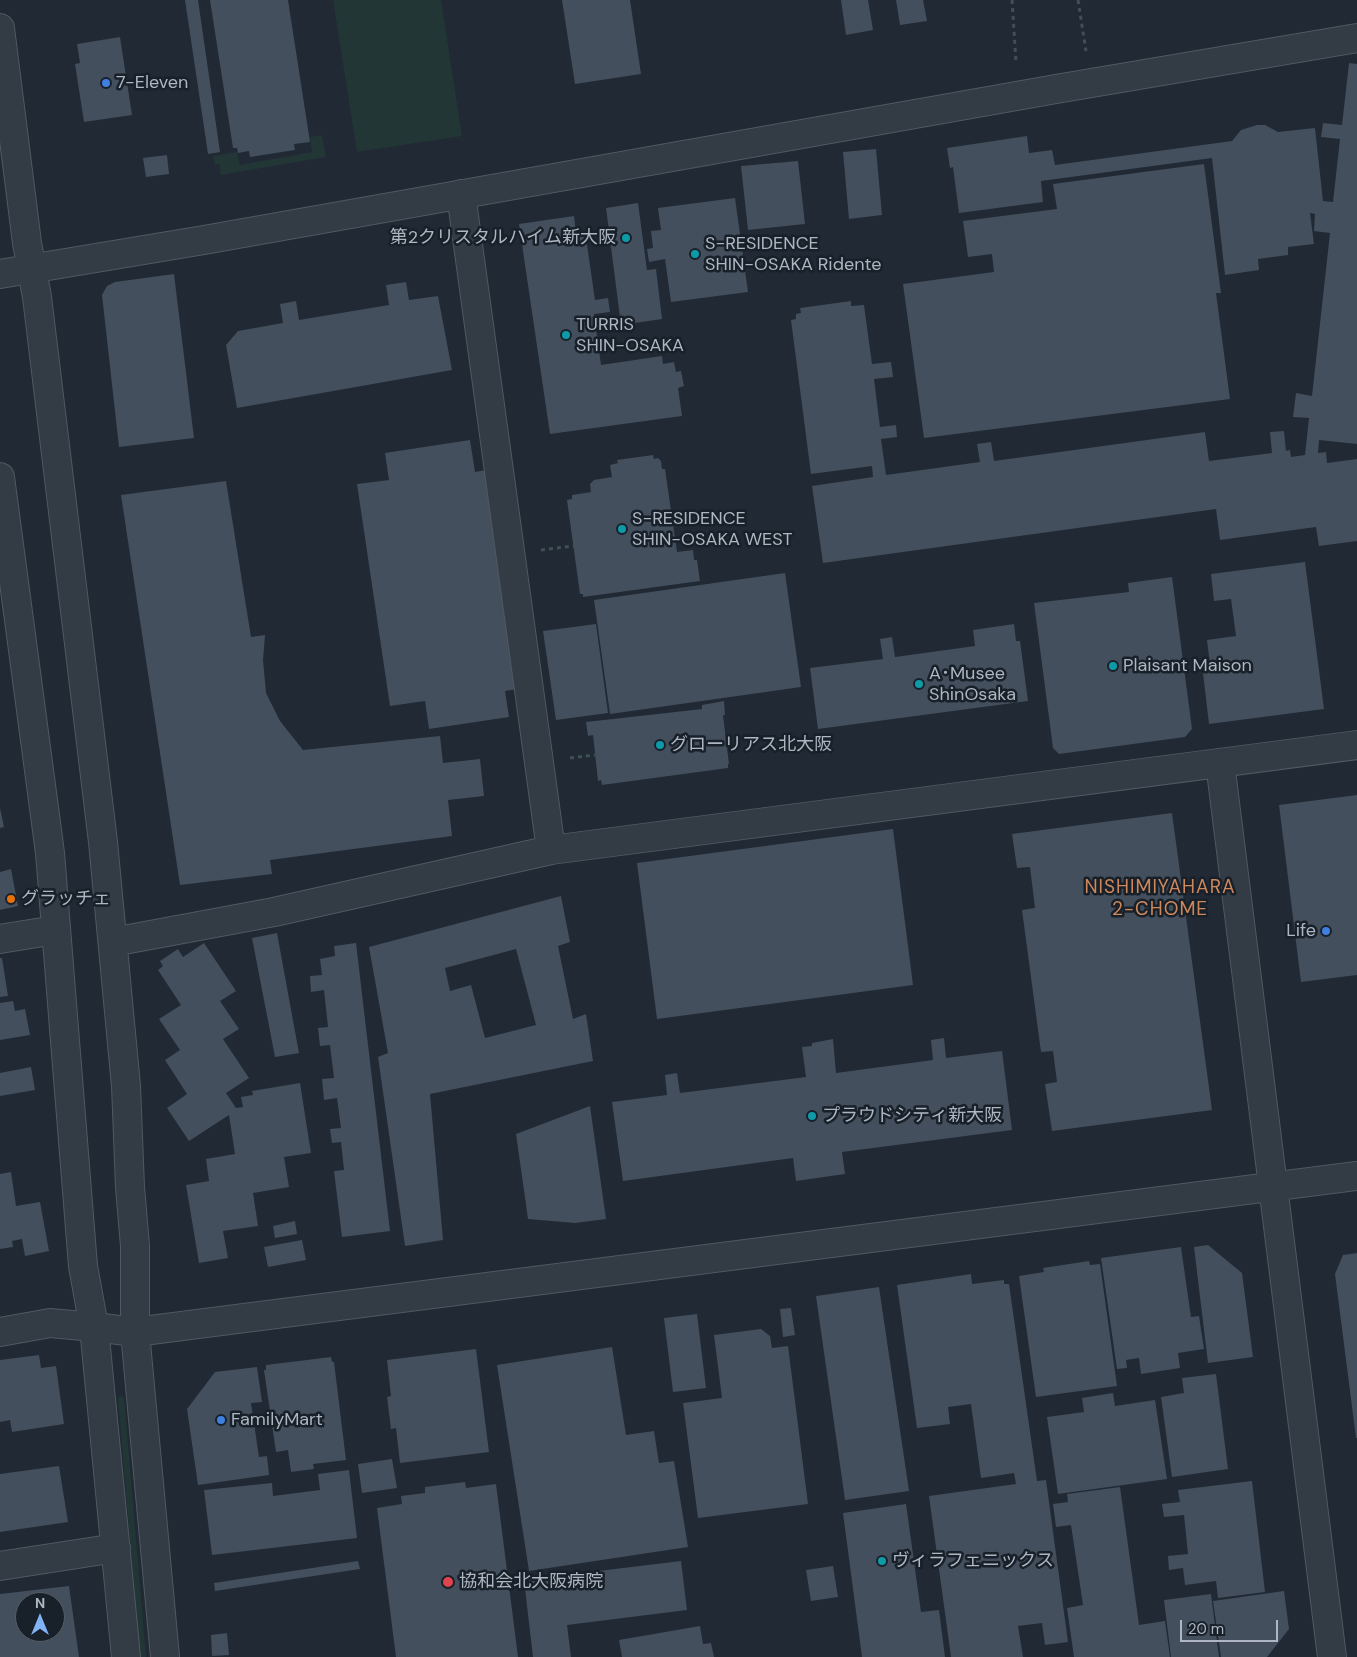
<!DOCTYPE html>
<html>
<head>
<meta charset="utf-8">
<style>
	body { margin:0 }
	#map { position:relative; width:1357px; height:1657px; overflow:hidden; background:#202934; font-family:"DM Sans",sans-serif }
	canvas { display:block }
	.north { position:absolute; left:15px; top:1592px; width:50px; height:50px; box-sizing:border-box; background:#182029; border:1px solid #545c66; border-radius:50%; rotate:0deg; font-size:14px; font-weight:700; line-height:20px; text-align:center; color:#adb6c2 }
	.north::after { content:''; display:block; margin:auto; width:18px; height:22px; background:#81b2f3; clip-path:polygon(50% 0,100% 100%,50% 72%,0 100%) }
	.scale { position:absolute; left:1180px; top:1620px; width:98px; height:22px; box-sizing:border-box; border:2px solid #adb6c2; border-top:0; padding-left:6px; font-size:15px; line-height:18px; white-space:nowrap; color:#adb6c2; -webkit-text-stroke:4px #182029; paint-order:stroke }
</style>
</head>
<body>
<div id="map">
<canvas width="1357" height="1657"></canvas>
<div class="north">N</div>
<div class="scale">20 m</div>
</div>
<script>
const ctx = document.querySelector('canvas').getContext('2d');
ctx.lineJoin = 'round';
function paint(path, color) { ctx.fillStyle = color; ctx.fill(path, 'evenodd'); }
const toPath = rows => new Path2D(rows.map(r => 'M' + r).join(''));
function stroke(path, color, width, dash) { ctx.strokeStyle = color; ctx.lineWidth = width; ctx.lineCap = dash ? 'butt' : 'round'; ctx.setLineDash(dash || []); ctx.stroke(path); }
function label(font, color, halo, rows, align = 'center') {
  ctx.font = font + ' "DM Sans","Noto Sans JP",sans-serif'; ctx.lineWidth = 5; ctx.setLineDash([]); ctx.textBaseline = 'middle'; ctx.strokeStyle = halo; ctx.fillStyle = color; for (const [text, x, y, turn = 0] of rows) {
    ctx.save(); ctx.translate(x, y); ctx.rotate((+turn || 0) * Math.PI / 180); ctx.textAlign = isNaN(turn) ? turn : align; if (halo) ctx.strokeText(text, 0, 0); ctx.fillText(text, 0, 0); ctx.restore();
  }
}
paint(toPath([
	[333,0,441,0,462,136,357,152],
	[322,135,326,157,221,175,219,164,215,165,213,156,237,152,240,165,312,152,310,137],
	[120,1396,124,1397,146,1657,140,1657,118,1399]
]), '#223636');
paint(toPath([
	[185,0,198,0,220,152,208,154],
	[210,0,288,0,310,142,294,144,295,150,250,157,249,151,238,153,237,148,233,148],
	[562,0,630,0,641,74,575,84],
	[841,0,868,0,873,30,846,35],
	[896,0,923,0,927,21,900,25],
	[120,37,132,115,84,122,75,64,80,63,77,44],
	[1349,63,1357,64,1357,444,1319,440,1318,453,1326,452,1327,463,1357,459,1357,541,1319,546,1316,527,1220,540,1216,509,823,563,812,486,873,477,872,466,811,474,791,320,796,319,796,314,801,313,800,308,851,301,851,306,864,305,872,364,891,362,893,377,874,379,880,427,896,425,897,437,881,439,886,475,980,462,977,444,991,442,994,461,1205,432,1209,461,1272,453,1270,432,1284,431,1286,451,1290,450,1291,457,1305,455,1309,418,1293,417,1296,393,1312,396,1330,233,1314,231,1315,214,1310,213,1314,244,1288,247,1288,255,1258,259,1259,270,1225,275,1212,158,1041,181,1043,202,959,213,953,167,950,168,947,148,1027,136,1029,153,1052,150,1055,165,1232,141,1241,130,1257,125,1265,125,1278,132,1315,128,1323,201,1333,202,1340,139,1321,137,1323,123,1342,125],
	[876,149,882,215,849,219,843,152],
	[167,155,169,174,146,177,143,158],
	[798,161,805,224,748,230,741,166],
	[1204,164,1221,293,1216,293,1230,399,924,438,903,284,994,272,992,254,968,257,963,221,1057,209,1053,184],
	[735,198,748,292,671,302,665,259,649,262,647,249,653,248,651,231,661,230,658,208],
	[638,203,647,270,656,269,662,319,621,325,606,208],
	[574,216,576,233,585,231,595,300,608,298,610,312,594,314,601,365,662,356,663,364,674,362,676,372,681,371,684,386,678,388,682,416,550,434,519,224],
	[174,274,194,438,119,447,102,295,107,286,115,282],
	[406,282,409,300,438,296,452,370,237,408,226,345,238,331,283,323,280,304,296,301,299,320,389,305,386,285],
	[470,440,475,472,486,470,518,689,505,691,509,717,429,729,425,701,390,706,357,484,389,480,385,453],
	[653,455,654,459,658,458,661,461,662,469,665,469,677,552,693,550,694,560,697,560,700,581,583,597,583,594,580,594,567,500,572,499,572,495,591,492,590,484,594,480,612,477,610,465,618,463,617,460],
	[226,481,251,637,265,635,263,660,266,693,280,721,303,750,440,736,443,763,480,759,484,796,448,800,452,836,270,860,272,874,180,885,121,495],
	[1305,562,1324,709,1209,724,1203,673,1206,673,1205,665,1210,664,1207,640,1236,636,1231,599,1214,601,1211,574],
	[785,573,801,687,610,714,594,600],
	[1172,577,1192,729,1185,737,1059,754,1053,748,1034,603,1129,592,1128,583],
	[596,624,608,713,556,720,543,631],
	[1014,624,1016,641,1020,641,1028,701,818,729,810,668,883,659,880,639,892,637,895,657,975,646,973,630],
	[724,701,725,715,723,715,729,764,728,764,728,768,602,785,601,780,598,781,593,735,588,736,586,722,702,709,702,705],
	[1357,795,1357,975,1301,982,1279,805],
	[0,808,4,827,0,828],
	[1172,813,1212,1110,1052,1131,1045,1084,1057,1082,1053,1051,1041,1052,1022,910,1035,908,1030,867,1017,868,1012,834],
	[893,829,913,985,657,1019,637,863],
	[11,869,18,906,0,910,0,872],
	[561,896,570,942,558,946,573,1019,586,1014,593,1061,430,1094,443,1240,405,1246,378,1057,388,1053,369,947],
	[516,949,536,1025,485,1038,471,985,450,991,445,968],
	[277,933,299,1053,275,1057,252,938],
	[204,943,236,991,220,1001,239,1029,223,1039,249,1078,226,1093,236,1108,243,1107,241,1097,253,1095,252,1091,300,1083,311,1153,284,1157,289,1187,253,1193,258,1226,223,1231,228,1258,199,1263,186,1185,209,1181,206,1159,235,1154,229,1115,189,1141,167,1108,187,1094,165,1060,180,1050,159,1019,181,1005,158,970,163,966,160,961,178,949,183,957],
	[356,943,390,1231,342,1237,334,1171,344,1170,341,1142,332,1143,330,1129,341,1128,337,1098,324,1100,322,1079,334,1078,330,1045,320,1046,318,1028,328,1027,324,990,311,992,310,976,322,975,320,959,335,956,334,946],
	[0,958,2,958,8,996,0,997],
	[13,1001,15,1011,25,1009,30,1035,0,1040,0,1003],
	[944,1038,946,1058,1002,1051,1012,1130,842,1152,845,1174,796,1181,793,1158,623,1181,612,1102,667,1095,665,1075,677,1073,680,1093,806,1077,802,1047,812,1046,812,1043,833,1039,836,1073,933,1060,931,1040],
	[31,1067,35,1090,0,1096,0,1073],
	[590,1106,606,1219,575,1223,528,1219,516,1134],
	[11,1172,16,1206,40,1202,49,1251,25,1256,22,1239,12,1241,13,1247,0,1249,0,1174],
	[295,1221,297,1234,275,1238,273,1226],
	[302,1240,306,1260,268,1267,264,1247],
	[1208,1245,1242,1273,1253,1357,1208,1363,1194,1247],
	[1181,1247,1191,1317,1199,1316,1204,1349,1178,1353,1180,1368,1141,1374,1139,1358,1126,1360,1127,1368,1117,1369,1101,1258],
	[1357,1253,1357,1438,1356,1438,1335,1274,1343,1255],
	[1089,1261,1090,1265,1100,1264,1117,1386,1036,1397,1019,1276,1044,1272,1043,1268],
	[971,1274,972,1284,1004,1280,1004,1284,1009,1284,1037,1481,1046,1480,1068,1642,1045,1645,1042,1623,1018,1626,1023,1657,951,1657,929,1496,1016,1484,1014,1473,981,1478,971,1404,948,1407,950,1424,917,1428,897,1285],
	[879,1287,909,1491,845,1500,816,1296],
	[791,1308,795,1335,783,1337,780,1309],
	[697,1314,706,1388,673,1392,664,1318],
	[761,1329,770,1336,772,1348,788,1346,808,1504,698,1518,683,1403,722,1398,714,1335],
	[612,1347,626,1435,654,1431,659,1463,674,1461,688,1547,529,1571,497,1365],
	[476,1349,489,1452,400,1463,396,1428,391,1429,387,1397,391,1396,387,1360],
	[39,1355,41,1368,56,1366,64,1424,12,1432,10,1420,0,1422,0,1360],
	[331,1357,332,1362,334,1362,346,1460,313,1464,314,1469,291,1472,288,1450,276,1452,264,1370,266,1370,266,1365],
	[257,1367,262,1402,251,1403,259,1457,267,1456,269,1475,198,1485,187,1409,215,1372],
	[1216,1374,1228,1469,1172,1477,1161,1397,1184,1393,1182,1378],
	[1113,1393,1115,1406,1155,1400,1167,1479,1058,1494,1047,1417,1084,1412,1082,1398],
	[392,1459,397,1488,362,1493,358,1464],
	[59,1466,68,1522,0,1532,0,1474],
	[349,1470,357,1538,212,1555,204,1490,272,1483,273,1496,320,1490,318,1474],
	[1252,1481,1265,1592,1218,1598,1216,1581,1185,1585,1183,1568,1169,1570,1168,1556,1188,1554,1184,1515,1164,1517,1162,1504,1180,1502,1178,1490],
	[465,1482,466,1488,496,1484,518,1657,396,1657,377,1508,402,1504,401,1496,425,1493,425,1487],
	[1120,1487,1139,1625,1165,1621,1170,1657,1074,1657,1067,1608,1083,1605,1071,1525,1056,1527,1053,1504,1068,1502,1067,1494],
	[906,1504,921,1612,939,1610,945,1657,862,1657,843,1513],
	[358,1561,360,1569,215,1591,214,1583],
	[681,1561,687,1610,567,1625,571,1657,533,1657,524,1580],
	[833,1566,838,1597,811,1601,806,1570],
	[69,1586,79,1657,0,1657,0,1594],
	[25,1602,55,1602,55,1632,25,1632],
	[1284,1591,1289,1629,1267,1657,1221,1657,1213,1601],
	[1211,1594,1219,1657,1171,1657,1164,1600],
	[700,1626,703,1644,711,1643,714,1657,622,1657,619,1640],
	[227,1633,229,1655,212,1656,211,1635]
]), '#434f5c');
const minor = toPath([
	[0,28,27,243,37,297,103,842,126,1086,130,1187,135,1246,135,1332],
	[461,194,551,850,1357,745],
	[0,477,50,853,83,1266,94,1327,50,1323,0,1332],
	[0,939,55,930],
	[113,942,274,912,551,850],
	[0,1566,116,1548]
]);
const tertiary = toPath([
	[0,274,204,240,1056,89,1357,38],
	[1220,763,1332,1657],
	[135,1332,165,1657],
	[126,1657,94,1327,135,1332,1357,1176]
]);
stroke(minor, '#505963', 30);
stroke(tertiary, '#505963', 30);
stroke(toPath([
	[1012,0,1016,62],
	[1078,0,1086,51],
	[541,550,574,546],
	[570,758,595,755]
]), '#3f5153', 3, [4, 4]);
stroke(minor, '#333b45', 28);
stroke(tertiary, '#333b45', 28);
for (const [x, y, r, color] of [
	[106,83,5,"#3f7fe0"],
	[626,238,5,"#0f9aa8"],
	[695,254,5,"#0f9aa8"],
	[566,335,5,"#0f9aa8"],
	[622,529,5,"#0f9aa8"],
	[1113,666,5,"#0f9aa8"],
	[919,684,5,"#0f9aa8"],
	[660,745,5,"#0f9aa8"],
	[11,899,5,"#e8710a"],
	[1326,931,5,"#3f7fe0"],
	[812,1116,5,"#0f9aa8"],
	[221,1420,5,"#3f7fe0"],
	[882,1561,5,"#0f9aa8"],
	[448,1582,6,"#e0444e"]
]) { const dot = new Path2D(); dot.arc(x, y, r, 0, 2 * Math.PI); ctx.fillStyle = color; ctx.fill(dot); stroke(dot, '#182029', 2); }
label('18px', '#adb6c2', '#182029', [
	["7-Eleven",116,83],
	["第2クリスタルハイム新大阪",616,238,"right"],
	["S-RESIDENCE",705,244],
	["SHIN-OSAKA Ridente",705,265],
	["TURRIS",576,325],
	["SHIN-OSAKA",576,346],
	["S-RESIDENCE",632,519],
	["SHIN-OSAKA WEST",632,540],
	["Plaisant Maison",1123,666],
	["A･Musee",929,674],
	["ShinOsaka",929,695],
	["グローリアス北大阪",670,745],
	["グラッチェ",21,899],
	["Life",1316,931,"right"],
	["プラウドシティ新大阪",822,1116],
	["FamilyMart",231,1420],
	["ヴィラフェニックス",892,1561],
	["協和会北大阪病院",459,1582]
], 'left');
ctx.letterSpacing = '1px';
label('19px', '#ce885c', '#182029', [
	["NISHIMIYAHARA",1160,888],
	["2-CHOME",1160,910]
]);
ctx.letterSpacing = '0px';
</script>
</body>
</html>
